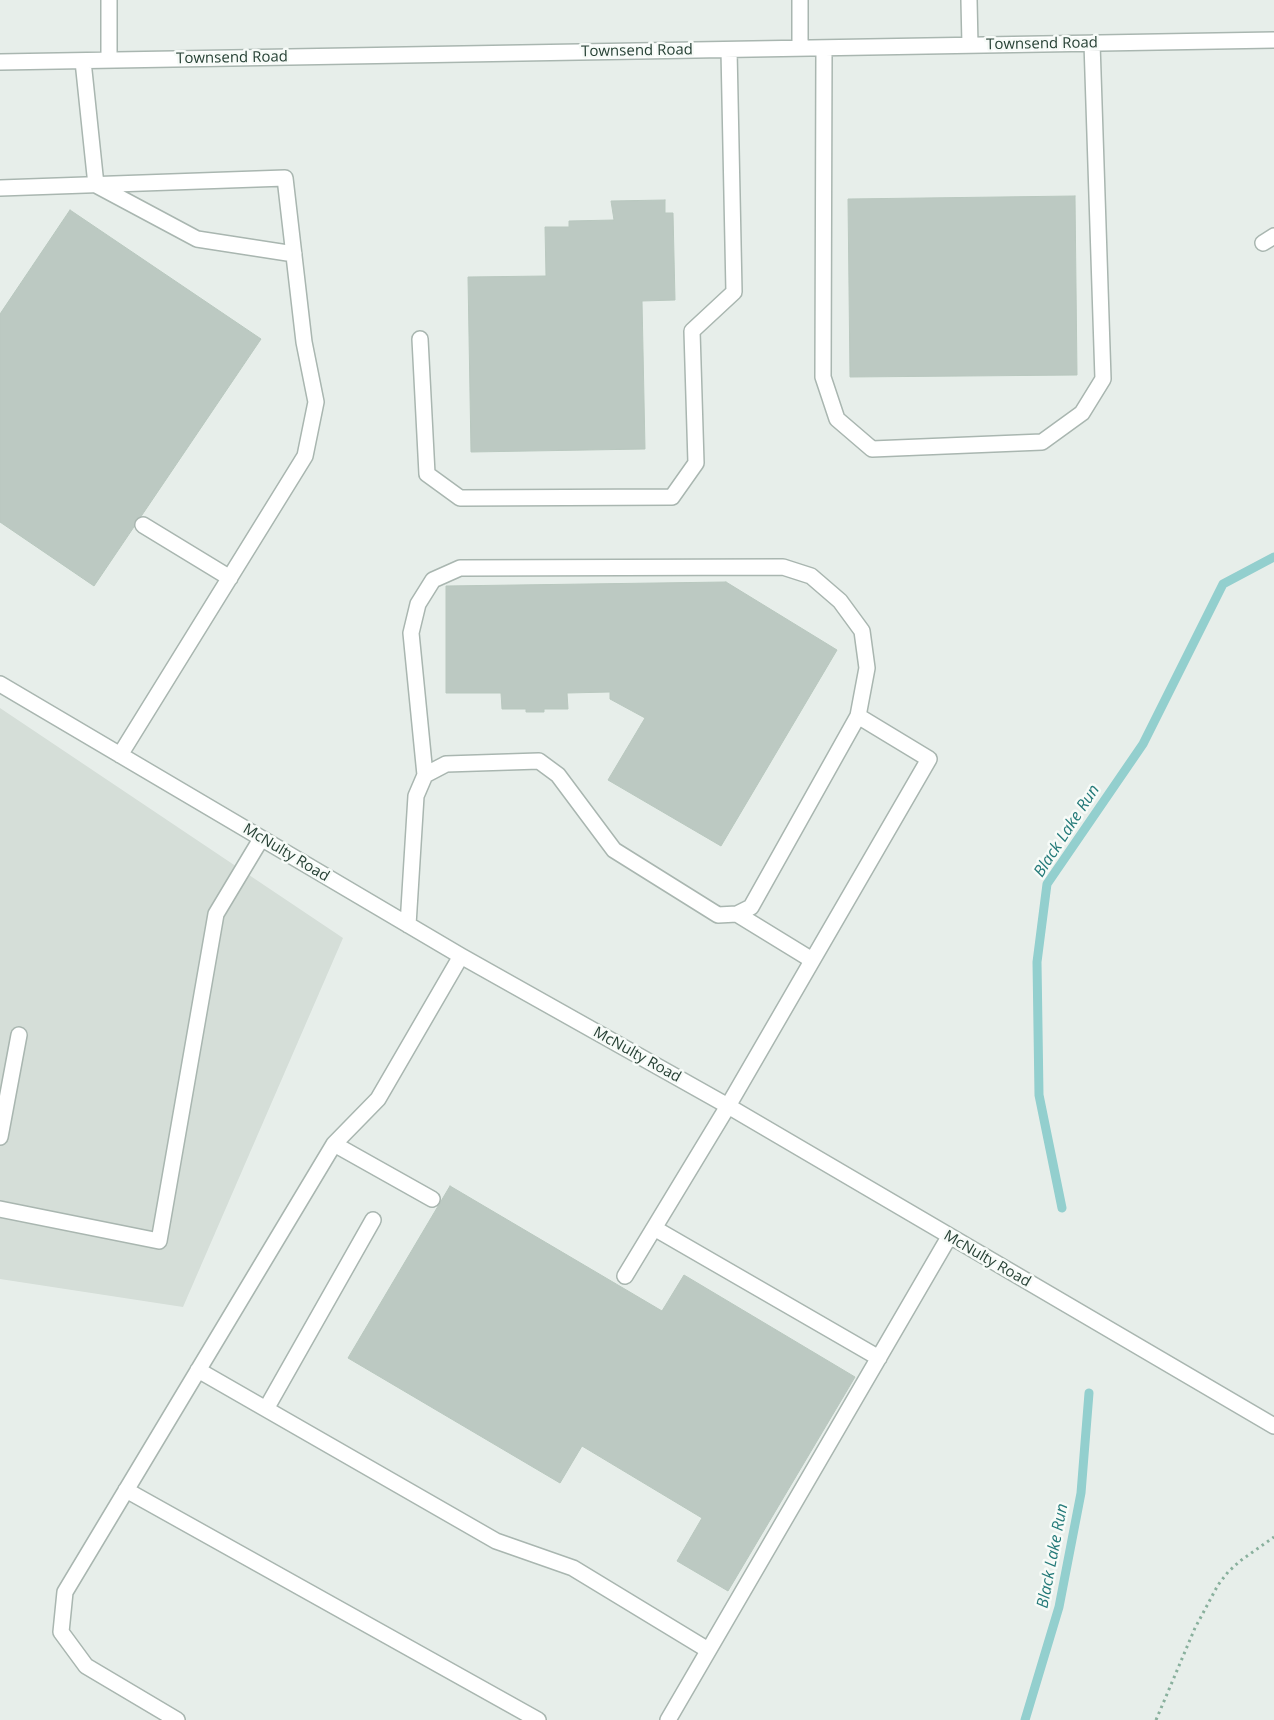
<!DOCTYPE html>
<html>
<head>
<meta charset="utf-8">
<style>
	body { margin:0 }
	canvas { display:block; background:#e7eeea }
</style>
</head>
<body>
<canvas width="1274" height="1720"></canvas>
<script>
const ctx = document.querySelector('canvas').getContext('2d');
ctx.lineJoin = 'round';
function paint(path, color) { ctx.fillStyle = color; ctx.fill(path, 'evenodd'); }
const toPath = rows => new Path2D(rows.map(r => 'M' + r).join(''));
function stroke(path, color, width, dash) { ctx.strokeStyle = color; ctx.lineWidth = width; ctx.lineCap = dash ? 'butt' : 'round'; ctx.setLineDash(dash || []); ctx.stroke(path); }
function label(font, color, halo, rows, align = 'center') {
  ctx.font = font + ' "Open Sans",sans-serif'; ctx.lineWidth = 5; ctx.setLineDash([]); ctx.textBaseline = 'middle'; ctx.strokeStyle = halo; ctx.fillStyle = color; for (const [text, x, y, turn = 0] of rows) {
    ctx.save(); ctx.translate(x, y); ctx.rotate((+turn || 0) * Math.PI / 180); ctx.textAlign = isNaN(turn) ? turn : align; if (halo) ctx.strokeText(text, 0, 0); ctx.fillText(text, 0, 0); ctx.restore();
  }
}
paint(toPath([
	[0,708,343,938,183,1307,0,1279]
]), '#d5ded8');
stroke(toPath([
	[1062,1208,1039,1095,1037,962,1047,884,1143,744,1223,584,1274,557],
	[1025,1720,1059,1607,1081,1493,1089,1393]
]), '#93cfce', 9);
const building = toPath([
	[1075,196,1077,375,850,377,848,199,1075,196],
	[665,200,665,213,673,213,675,300,642,301,645,449,471,452,468,277,546,276,545,227,569,227,569,221,614,220,611,201,665,200],
	[70,210,261,339,94,586,0,522,0,314,70,210],
	[726,582,837,650,721,846,608,780,645,718,610,699,610,692,567,693,568,709,544,709,544,712,526,712,526,709,502,709,501,693,446,693,446,586,726,582],
	[450,1186,662,1311,684,1275,855,1377,728,1591,677,1561,702,1518,582,1446,560,1483,348,1358,450,1186]
]);
paint(building, '#bcc9c2');
stroke(building, '#b9c8bf', 1);
const minor = toPath([
	[800,0,800,48],
	[969,0,970,45],
	[824,48,823,377,837,419,872,449,1042,442,1082,413,1103,379,1092,43],
	[109,60,109,0],
	[83,61,96,185,197,239,294,254],
	[0,62,1274,40],
	[0,188,285,178,304,342,316,402,305,456,120,755],
	[1263,243,1274,236],
	[420,339,427,474,460,498,672,497,696,463,692,331,734,292,729,50],
	[143,525,230,578],
	[0,684,461,956,728,1106,1274,1426],
	[425,775,411,633,418,604,433,580,460,568,783,567,811,576,840,601,862,631,867,668,858,716],
	[737,914,812,960],
	[408,925,416,796,425,775,446,764,539,761,558,775,614,850,718,915,737,914,751,907,858,716,929,759,728,1106,625,1276],
	[0,1137,19,1035],
	[334,1144,432,1199],
	[0,1209,159,1241,216,914,261,839],
	[654,1228,879,1358],
	[198,1370,496,1541,573,1568,708,1650],
	[266,1409,373,1220],
	[126,1490,538,1720],
	[177,1720,86,1666,61,1632,65,1592,334,1144,378,1099,461,956],
	[668,1720,949,1237]
]);
stroke(minor, '#a9b6b0', 18);
stroke(toPath([
	[1156,1720,1195,1628,1218,1585,1228,1572,1240,1561,1274,1537]
]), '#89b09d', 3, [2.5, 4]);
stroke(minor, '#fff', 15);
label('15px', '#264034', '#f7fbf8', [
	["Townsend Road",1042,44,-1],
	["Townsend Road",637,51,-1],
	["Townsend Road",232,58,-1],
	["McNulty Road",286,853,31],
	["McNulty Road",637,1055,29],
	["McNulty Road",987,1259,30]
]);
label('italic 16px', '#237978', '#f7fbf8', [
	["Black Lake Run",1067,831,-57],
	["Black Lake Run",1053,1556,-79]
]);
</script>
</body>
</html>
